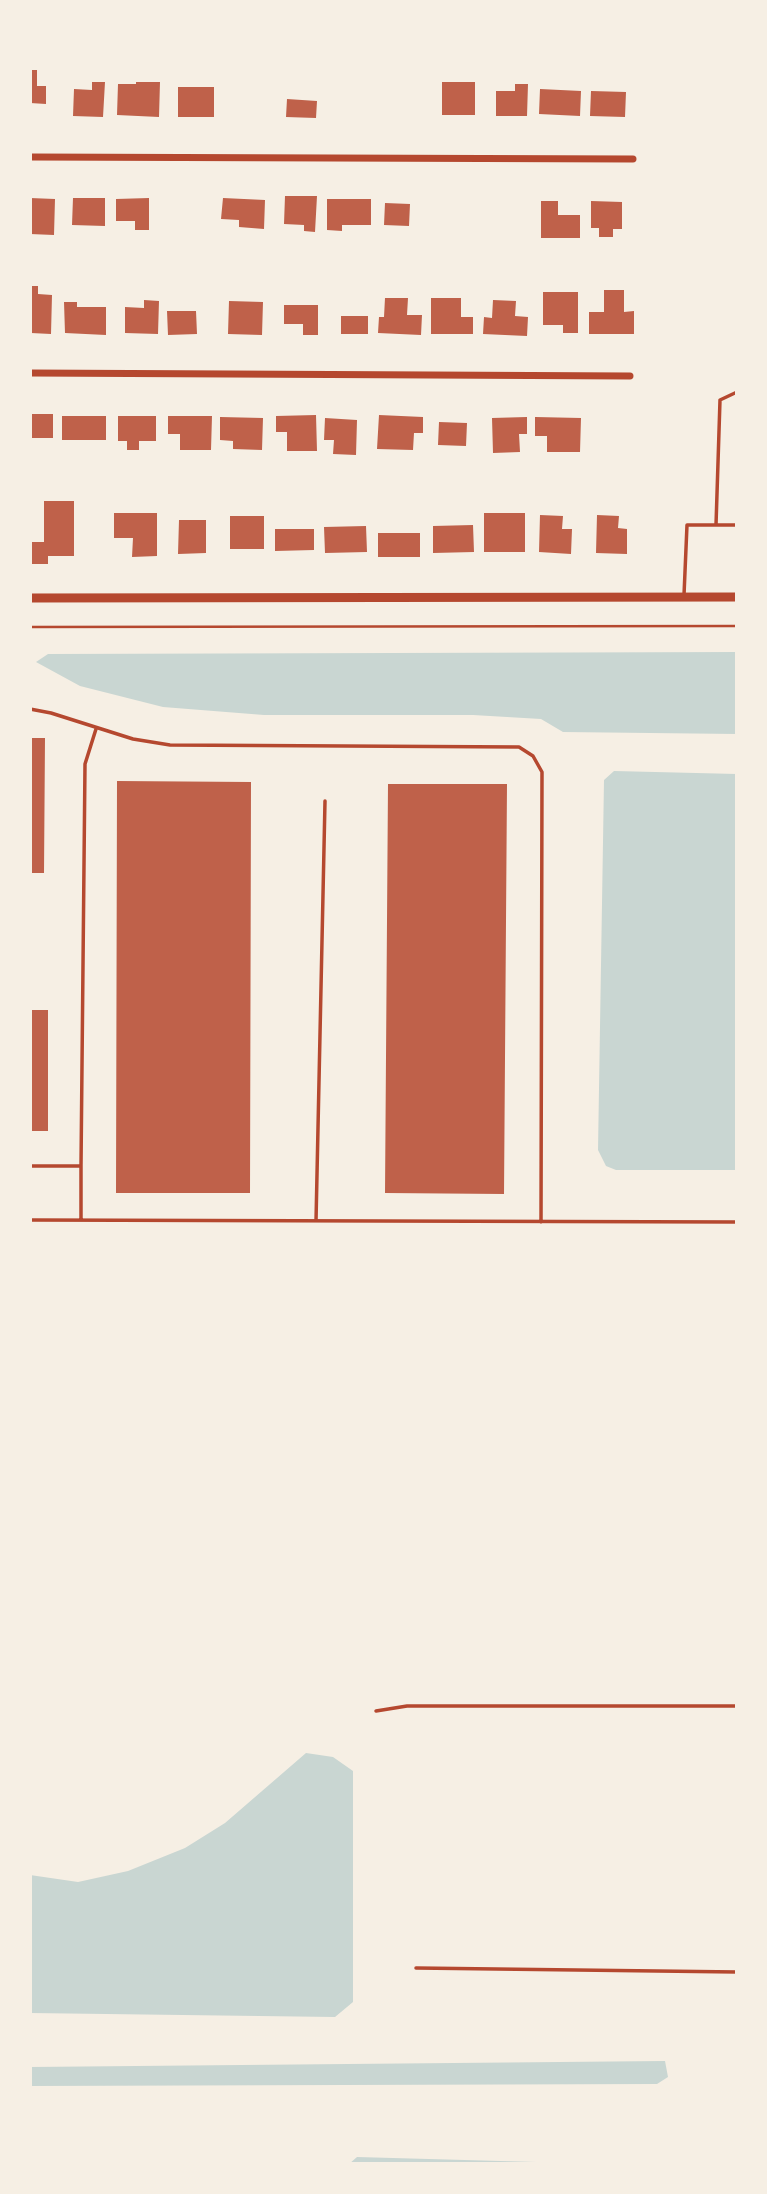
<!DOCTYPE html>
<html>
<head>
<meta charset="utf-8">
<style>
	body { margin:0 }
	#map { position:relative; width:767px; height:2194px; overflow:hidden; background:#f6efe4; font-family:"Zilla Slab",serif }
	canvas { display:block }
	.frame { position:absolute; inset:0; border:32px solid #f6efe4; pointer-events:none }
</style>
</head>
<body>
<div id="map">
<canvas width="767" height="2194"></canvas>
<div class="frame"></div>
</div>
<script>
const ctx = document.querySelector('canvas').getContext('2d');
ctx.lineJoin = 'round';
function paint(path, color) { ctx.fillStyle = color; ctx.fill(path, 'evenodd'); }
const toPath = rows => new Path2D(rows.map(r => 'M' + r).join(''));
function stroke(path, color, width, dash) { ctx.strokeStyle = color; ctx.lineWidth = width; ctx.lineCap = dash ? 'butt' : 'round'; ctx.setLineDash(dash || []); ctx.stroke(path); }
paint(toPath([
	[737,652,737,734,563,732,541,719,473,715,264,715,163,707,80,686,36,662,48,654],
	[614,771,737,774,737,1170,616,1170,606,1166,598,1150,604,780],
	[306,1753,333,1757,353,1771,353,2002,335,2017,30,2013,30,1875,78,1882,128,1871,185,1848,225,1823],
	[665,2061,668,2077,657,2084,30,2086,30,2067],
	[357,2157,572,2163,573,2164,349,2164]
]), '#c9d6d2');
paint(toPath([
	[30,70,37,70,37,86,46,86,46,104,30,103],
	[92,82,105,82,103,117,73,116,74,89,92,90],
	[136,82,160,82,159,117,117,115,118,84,136,84],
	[442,82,475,82,475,115,442,115],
	[515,84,528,84,527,116,496,116,496,91,515,91],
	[178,87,214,87,214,117,178,117],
	[540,89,581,91,580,116,539,114],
	[591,91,626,92,625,117,590,116],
	[287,99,317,101,316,118,286,117],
	[285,196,317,196,315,232,304,231,304,225,284,224],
	[30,198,55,199,54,235,30,234],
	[73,198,105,198,105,226,72,225],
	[149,198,149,230,135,230,135,221,116,221,116,199],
	[223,198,265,200,264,229,239,227,239,220,221,219],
	[327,199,371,199,371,225,342,225,342,231,327,230],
	[541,201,558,201,558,215,580,215,580,238,541,238],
	[591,201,622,202,622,229,613,229,613,237,599,237,599,228,591,228],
	[385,203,410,204,409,226,384,225],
	[30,286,38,286,38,294,52,295,51,334,31,333],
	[604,290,624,290,624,312,634,311,634,334,589,334,589,312,604,312],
	[543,292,578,292,578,333,563,333,563,325,543,325],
	[385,298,408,298,407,315,422,315,421,335,378,333,379,317,384,317],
	[431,298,461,298,461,317,473,317,473,334,431,334],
	[144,300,159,301,158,334,125,333,125,307,144,308],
	[493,300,516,301,515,316,528,317,527,336,483,334,484,317,492,318],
	[229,301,263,302,262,335,228,334],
	[64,302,77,302,77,307,106,307,106,335,65,333],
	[284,305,318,305,318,335,303,335,303,324,284,324],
	[167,311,196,311,197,334,168,335],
	[341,316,368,316,368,334,341,334],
	[30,414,53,414,53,438,30,438],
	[316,415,317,451,287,451,287,432,276,432,276,416],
	[379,415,423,417,423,433,414,433,413,450,377,449],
	[62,416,106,416,106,440,62,440],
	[118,416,156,416,156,441,139,441,139,450,127,450,127,441,118,441],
	[168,416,212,416,211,450,180,450,180,434,168,434],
	[220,417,263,418,262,450,233,449,233,441,220,440],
	[527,417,527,434,519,434,520,452,493,453,492,418],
	[535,417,581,418,580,452,547,452,547,436,535,436],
	[325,418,357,420,356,455,333,454,334,440,324,440],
	[439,422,467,423,466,446,438,445],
	[44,501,74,501,74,556,48,556,48,564,30,564,30,542,44,542],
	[114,513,157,513,157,556,132,557,133,538,114,538],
	[484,513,525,513,525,552,484,552],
	[540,515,563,516,562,529,572,529,571,554,539,552],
	[597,515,619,516,618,528,627,529,627,554,596,553],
	[230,516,264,516,264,549,230,549],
	[179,520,206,520,206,553,178,554],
	[473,525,474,552,433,553,433,526],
	[366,526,367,552,325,553,324,527],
	[275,529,314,529,314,550,275,551],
	[378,533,420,533,420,557,378,557],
	[30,738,45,738,44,873,30,873],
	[117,781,251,782,250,1193,116,1193],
	[388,784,507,784,504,1194,385,1193],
	[30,1010,48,1010,48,1131,30,1131]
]), '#bf614a');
stroke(toPath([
	[30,627,737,626]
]), '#b5482f', 2.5);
stroke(toPath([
	[716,525,720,400,737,392],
	[684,595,687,525,737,525],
	[30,709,51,713,133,739,170,745,519,747,533,756,542,772,541,1222],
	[30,1166,81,1166,81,1220],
	[81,1166,85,764,96,729],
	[30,1220,737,1222],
	[316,1221,325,801],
	[376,1711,407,1706,737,1706],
	[416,1968,737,1972]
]), '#b5482f', 3.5);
stroke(toPath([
	[30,157,633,159],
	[30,373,630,376]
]), '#b5482f', 7);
stroke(toPath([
	[30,598,737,597]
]), '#b5482f', 9);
</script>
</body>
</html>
